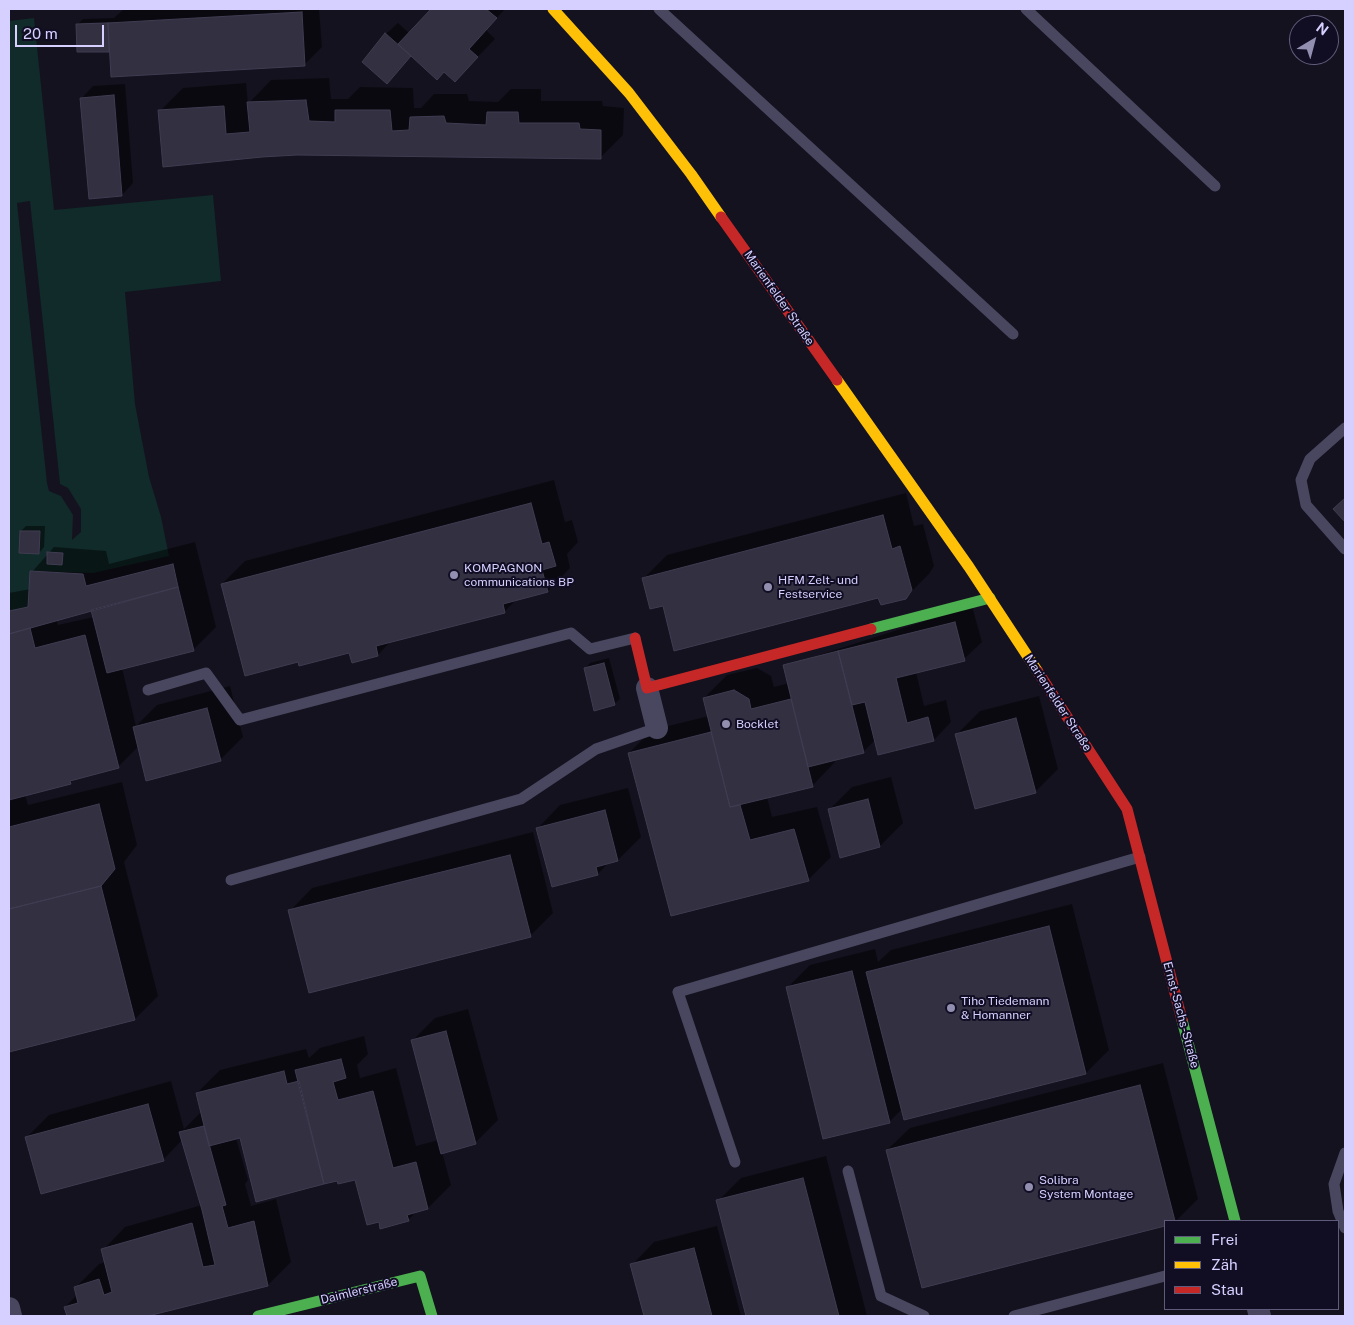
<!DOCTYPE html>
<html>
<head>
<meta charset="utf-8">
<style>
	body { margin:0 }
	#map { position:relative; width:1354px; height:1325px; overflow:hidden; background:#14121e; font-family:"Public Sans",sans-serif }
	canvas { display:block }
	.frame { position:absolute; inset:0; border:10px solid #d5d0ff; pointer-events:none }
	.legend { position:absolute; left:1164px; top:1220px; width:175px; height:90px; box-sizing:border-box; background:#110d23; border:1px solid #5f5b7b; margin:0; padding:6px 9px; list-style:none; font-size:15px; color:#d5d0ff }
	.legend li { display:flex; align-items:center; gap:10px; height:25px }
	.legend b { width:25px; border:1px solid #5f5b7b }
	.north { position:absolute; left:1289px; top:15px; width:50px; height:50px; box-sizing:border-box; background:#110d23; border:1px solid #5f5b7b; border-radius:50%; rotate:37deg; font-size:14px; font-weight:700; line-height:20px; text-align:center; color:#d5d0ff }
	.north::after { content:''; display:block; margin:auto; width:18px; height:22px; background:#918eb0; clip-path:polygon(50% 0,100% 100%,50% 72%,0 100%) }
	.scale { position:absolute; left:15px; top:25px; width:89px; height:22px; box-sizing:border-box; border:2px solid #d5d0ff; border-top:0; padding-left:6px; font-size:15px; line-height:18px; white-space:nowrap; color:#d5d0ff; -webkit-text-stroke:4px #110d23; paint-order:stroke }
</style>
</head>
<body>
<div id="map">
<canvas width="1354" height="1325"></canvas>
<div class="frame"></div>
<ul class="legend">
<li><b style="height:6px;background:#4caf50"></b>Frei</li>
<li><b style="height:6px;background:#ffc107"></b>Zäh</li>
<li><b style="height:6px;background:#c62828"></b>Stau</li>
</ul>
<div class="north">N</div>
<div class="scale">20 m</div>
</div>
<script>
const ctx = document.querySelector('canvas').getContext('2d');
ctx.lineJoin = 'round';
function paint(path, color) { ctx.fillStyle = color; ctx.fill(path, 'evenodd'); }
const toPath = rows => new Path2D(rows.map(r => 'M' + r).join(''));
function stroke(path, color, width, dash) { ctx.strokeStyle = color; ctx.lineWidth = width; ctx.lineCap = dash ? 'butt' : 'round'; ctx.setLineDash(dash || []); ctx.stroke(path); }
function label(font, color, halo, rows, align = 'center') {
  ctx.font = font + ' "Public Sans",sans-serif'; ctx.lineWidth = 4; ctx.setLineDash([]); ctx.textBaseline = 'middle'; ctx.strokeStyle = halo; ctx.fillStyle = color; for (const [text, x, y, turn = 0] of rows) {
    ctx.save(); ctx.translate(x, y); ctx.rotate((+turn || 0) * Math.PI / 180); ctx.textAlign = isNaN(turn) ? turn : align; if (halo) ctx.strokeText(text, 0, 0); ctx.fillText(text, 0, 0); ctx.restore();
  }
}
paint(toPath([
	[34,18,54,210,213,195,221,281,125,292,135,404,149,477,161,517,169,556,93,573,31,571,28,607,9,611,9,21],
	[30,201,60,484,68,488,81,509,81,532,72,540,73,515,61,496,49,491,47,483,17,203]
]), '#112a2a');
paint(toPath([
	[124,9,319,9,322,47,304,65,111,50,78,51,77,25,83,19,114,18],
	[114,22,114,24,81,25,81,23],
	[432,9,505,9,486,30,495,39,455,80,445,71,412,55,387,83,386,34,398,23,410,34],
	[329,78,331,99,348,99,360,87,413,88,414,108,421,108,434,94,467,94,469,101,498,102,511,89,541,89,541,101,602,101,603,106,624,108,623,135,600,158,297,153,262,155,160,111,183,88,246,83,248,104,271,80],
	[125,84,133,183,122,195,82,98,93,86],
	[554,480,565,522,572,520,578,542,567,554,570,568,548,591,517,599,505,611,391,641,378,655,350,652,299,661,222,584,245,561],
	[906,493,914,526,923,524,934,566,929,574,906,597,644,578,667,555],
	[26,526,45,526,44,547,39,553,21,531],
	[195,542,216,627,193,650,122,668,136,726,157,705,230,686,243,737,220,760,139,746,118,767,76,778,70,783,25,795,28,805,122,782,137,845,124,862,158,996,135,1019,9,1051,9,593,31,589,32,572,54,547,106,551,109,564],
	[91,608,94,617,58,625,56,619],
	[972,606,982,642,964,659,916,672,924,706,946,700,951,722,934,740,875,740,863,752,835,759,835,762,813,785,767,797,772,817,817,807,831,857,808,880,672,914,629,753,652,730,709,716,704,698,727,675,757,668,771,676,774,687,789,683,785,666],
	[609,658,620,699,614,704,585,669,590,663],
	[1039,696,1058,769,1035,792,957,734,980,711],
	[891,777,903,823,880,846,829,810,852,787],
	[628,788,641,837,618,860,609,862,598,874,538,828,560,805],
	[533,832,553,913,530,936,290,911,312,888],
	[1072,904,1109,1050,1086,1073,905,1118,902,1109,889,1122,787,988,810,965,875,949,878,962,891,950],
	[468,1009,498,1120,475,1143,442,1152,451,1185,428,1208,417,1211,408,1220,380,1220,356,1178,338,1179,314,1185,312,1188,257,1201,241,1136,236,1138,248,1180,245,1184,251,1206,276,1199,291,1262,268,1285,145,1316,68,1316,65,1307,77,1295,76,1287,99,1264,106,1262,103,1250,125,1227,202,1205,182,1140,163,1160,26,1138,49,1115,171,1081,184,1129,202,1111,197,1093,220,1070,306,1049,309,1058,320,1048,364,1036,368,1054,357,1065,360,1078,396,1068,416,1146,439,1140,412,1041,435,1018],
	[1163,1063,1198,1199,1176,1221,1165,1221,1165,1225,922,1287,887,1150,910,1128],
	[826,1156,867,1316,748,1316,718,1201,741,1178],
	[717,1226,741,1316,645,1316,632,1265,654,1242]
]), '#0007');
const building = toPath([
	[431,9,486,9,497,18,469,49,478,57,455,82,444,72,437,80,398,44,431,9],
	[302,12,305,66,111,77,108,23,302,12],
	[108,23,109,52,77,52,76,24,108,23],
	[385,33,411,56,387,84,362,62,385,33],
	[114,95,122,196,89,199,80,98,114,95],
	[306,100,309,121,335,122,335,110,390,110,392,131,409,130,410,117,444,116,446,123,486,125,487,112,518,112,519,123,579,123,580,129,601,130,601,159,297,155,262,157,163,167,158,110,224,106,226,134,250,132,247,102,306,100],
	[1345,498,1345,522,1333,509,1345,498],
	[531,503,542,544,549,542,556,566,542,570,548,592,503,604,505,613,376,646,378,656,352,663,349,653,299,666,298,662,245,676,221,584,531,503],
	[883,515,892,549,900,546,912,590,906,599,881,605,878,598,674,651,663,606,650,609,642,578,883,515],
	[20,531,40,531,39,554,19,553,20,531],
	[47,552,63,553,62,565,47,564,47,552],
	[173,564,178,587,9,634,9,611,28,607,30,571,83,574,86,586,173,564],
	[178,587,194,651,107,673,91,610,178,587],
	[955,622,965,661,896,678,907,723,928,717,934,741,878,755,865,702,852,705,838,651,955,622],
	[30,628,35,648,85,635,119,768,70,781,71,784,9,800,9,634,30,628],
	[838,651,864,753,808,767,783,665,838,651],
	[604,663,615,705,594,711,584,668,604,663],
	[734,690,749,699,751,709,791,699,813,787,730,807,703,698,734,690],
	[207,708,221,761,146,781,133,727,207,708],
	[1016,718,1036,793,975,809,955,734,1016,718],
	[711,732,730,807,740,805,750,840,794,829,809,881,671,916,628,753,711,732],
	[868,799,880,847,840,858,828,809,868,799],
	[99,804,115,869,101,886,9,909,9,827,99,804],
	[605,810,618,861,596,867,598,875,552,887,536,828,605,810],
	[510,855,531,937,309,993,288,910,510,855],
	[101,886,135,1020,9,1052,9,909,101,886],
	[1049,926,1086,1074,904,1120,866,972,1049,926],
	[852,971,890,1123,823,1139,786,987,852,971],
	[446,1031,476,1144,441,1154,411,1040,446,1031],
	[341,1059,346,1078,333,1082,338,1100,373,1091,393,1168,416,1162,428,1209,407,1215,409,1221,380,1229,379,1222,367,1225,355,1180,338,1184,337,1181,324,1184,295,1070,341,1059],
	[284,1071,287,1084,299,1081,324,1184,256,1202,240,1138,209,1146,196,1093,284,1071],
	[1140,1085,1175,1221,1165,1221,1165,1226,922,1288,886,1150,1140,1085],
	[148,1104,164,1161,41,1194,25,1137,148,1104],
	[204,1126,226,1205,222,1206,228,1228,254,1221,268,1286,148,1316,67,1316,64,1307,78,1303,74,1287,99,1279,104,1295,112,1292,101,1249,192,1223,203,1267,215,1265,202,1210,179,1132,204,1126],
	[803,1178,839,1316,746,1316,716,1200,803,1178],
	[694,1248,712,1316,644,1316,630,1264,694,1248]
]);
paint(building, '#323041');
stroke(building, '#403c52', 1);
stroke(toPath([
	[659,9,1013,334],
	[1026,9,1215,186],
	[1345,428,1310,459,1301,480,1306,505,1345,549],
	[148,690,206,673,240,720,571,633,590,649,635,638],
	[231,880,521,799,596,749,657,728],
	[1345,1153,1334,1184,1338,1211,1345,1228],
	[735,1162,678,992,1140,857],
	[848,1171,881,1296,924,1316],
	[1014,1316,1165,1276]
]), '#48475f', 11);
stroke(toPath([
	[647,688,657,728],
	[9,1308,11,1316],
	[1258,1309,1260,1316]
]), '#48475f', 22);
stroke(toPath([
	[871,629,990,598],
	[1182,1020,1235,1221],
	[258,1316,420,1276,432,1316]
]), '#4caf50', 11);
stroke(toPath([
	[553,9,629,93,691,174,721,217],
	[837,380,969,567,1038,672]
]), '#ffc107', 11);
stroke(toPath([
	[721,217,837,380],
	[635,638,647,688,871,629],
	[1038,672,1127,809,1182,1020]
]), '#c62828', 11);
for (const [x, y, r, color] of [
	[454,575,5,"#918eb0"],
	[768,587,5,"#918eb0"],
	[726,724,5,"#918eb0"],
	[951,1008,5,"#918eb0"],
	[1029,1187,5,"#918eb0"]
]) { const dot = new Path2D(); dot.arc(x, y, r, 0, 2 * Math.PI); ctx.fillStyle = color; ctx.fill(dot); stroke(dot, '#110d23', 2); }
label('12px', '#d5d0ff', '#110d23', [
	["Marienfelder Straße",779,298,55],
	["Marienfelder Straße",1058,703,57],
	["Ernst-Sachs-Straße",1181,1015,75],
	["Daimlerstraße",359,1291,-14]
]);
label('12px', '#d5d0ff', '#110d23', [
	["KOMPAGNON",464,568],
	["communications BP",464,582],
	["HFM Zelt- und",778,580],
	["Festservice",778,594],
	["Bocklet",736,724],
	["Tiho Tiedemann",961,1001],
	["& Homanner",961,1015],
	["Solibra",1039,1180],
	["System Montage",1039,1194]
], 'left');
</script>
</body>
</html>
